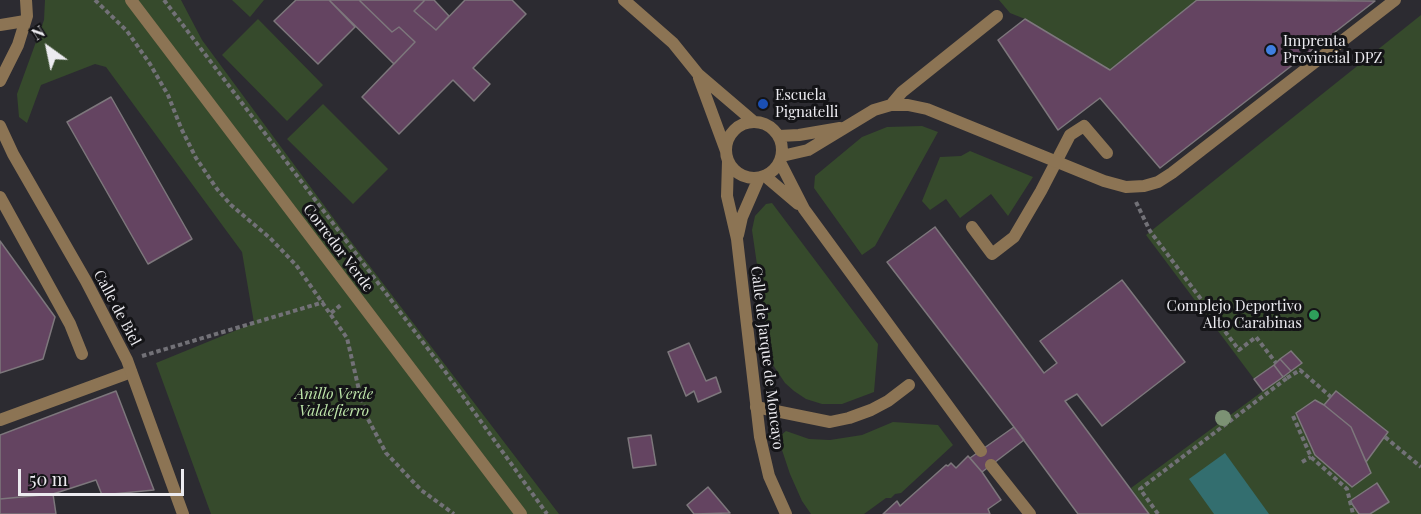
<!DOCTYPE html>
<html>
<head>
<meta charset="utf-8">
<style>
	body { margin:0 }
	#map { position:relative; width:1421px; height:514px; overflow:hidden; background:#2c2b31; font-family:"Playfair Display",serif }
	canvas { display:block }
	.north { position:absolute; left:18px; top:18px; width:60px; height:60px; -webkit-text-stroke:4px #141417; paint-order:stroke; rotate:327deg; font-size:16px; font-weight:700; line-height:24px; text-align:center; color:#ecebf0 }
	.north::after { content:''; display:block; margin:auto; width:21px; height:27px; background:#ecebf0; clip-path:polygon(50% 0,100% 100%,50% 72%,0 100%) }
	.scale { position:absolute; left:18px; top:469px; width:166px; height:27px; box-sizing:border-box; border:3px solid #ecebf0; border-top:0; padding-left:8px; font-size:18px; line-height:21px; white-space:nowrap; color:#ecebf0; -webkit-text-stroke:4px #141417; paint-order:stroke }
</style>
</head>
<body>
<div id="map">
<canvas width="1421" height="514"></canvas>
<div class="north">N</div>
<div class="scale">50 m</div>
</div>
<script>
const ctx = document.querySelector('canvas').getContext('2d');
ctx.lineJoin = 'round';
function paint(path, color) { ctx.fillStyle = color; ctx.fill(path, 'evenodd'); }
const toPath = rows => new Path2D(rows.map(r => 'M' + r).join(''));
function stroke(path, color, width, dash) { ctx.strokeStyle = color; ctx.lineWidth = width; ctx.lineCap = dash ? 'butt' : 'round'; ctx.setLineDash(dash || []); ctx.stroke(path); }
function label(font, color, halo, rows, align = 'center') {
  ctx.font = font + ' "Playfair Display",serif'; ctx.lineWidth = 6; ctx.setLineDash([]); ctx.textBaseline = 'middle'; ctx.strokeStyle = halo; ctx.fillStyle = color; for (const [text, x, y, turn = 0] of rows) {
    ctx.save(); ctx.translate(x, y); ctx.rotate((+turn || 0) * Math.PI / 180); ctx.textAlign = isNaN(turn) ? turn : align; if (halo) ctx.strokeText(text, 0, 0); ctx.fillText(text, 0, 0); ctx.restore();
  }
}
paint(toPath([
	[45,0,181,0,202,40,343,231,559,514,211,514,156,363,254,323,242,252,106,67,95,64,41,85,27,123,19,117,17,94,44,20],
	[232,0,264,0,250,17],
	[999,0,1197,0,1110,70,1025,19,1010,13],
	[1421,15,1421,514,1149,514,1131,488,1263,391,1146,235],
	[258,19,323,85,287,121,222,55],
	[323,104,388,169,353,204,287,139],
	[922,126,938,132,875,246,862,255,814,188,815,176,862,137,887,127],
	[970,151,1033,177,1008,216,991,194,960,218,946,199,930,210,922,201,940,157,961,156],
	[772,203,878,344,874,392,842,404,822,404,806,399,794,391,785,383,771,362,752,230,755,216,766,204],
	[893,422,938,425,953,445,901,493,895,494,891,498,886,498,864,514,811,514,802,501,790,474,782,450,780,436,786,431,809,439,830,440,862,435]
]), '#364a2c');
paint(toPath([
	[1225,453,1269,514,1214,514,1189,479]
]), '#336e6f');
const building = toPath([
	[296,0,329,0,355,27,318,64,274,21,296,0],
	[329,0,359,0,392,32,399,27,415,42,394,64,329,0],
	[359,0,425,0,414,11,436,30,465,0,512,0,526,14,473,68,490,84,474,101,453,80,399,134,362,97,415,42,399,27,392,32,359,0],
	[425,0,434,0,449,16,436,30,414,11,425,0],
	[1197,0,1375,1,1160,168,1100,98,1058,130,998,40,1025,19,1110,70,1197,0],
	[111,97,192,239,148,264,67,122,111,97],
	[935,227,1044,373,1057,363,1040,341,1122,280,1185,362,1102,426,1077,394,1065,401,1149,514,1078,514,1014,427,887,262,935,227],
	[0,241,55,317,43,359,0,373,0,241],
	[689,343,706,381,716,377,721,392,698,402,694,391,686,396,668,352,689,343],
	[1291,351,1302,363,1291,371,1280,359,1291,351],
	[1280,359,1291,371,1283,377,1274,365,1280,359],
	[1274,365,1283,377,1263,391,1254,379,1274,365],
	[116,391,154,490,102,495,96,480,53,494,0,499,0,435,116,391],
	[1336,391,1388,432,1366,462,1351,427,1324,405,1336,391],
	[1315,400,1324,405,1351,427,1371,473,1352,487,1315,455,1296,413,1315,400],
	[1014,427,1024,440,982,472,970,458,1014,427],
	[651,435,656,465,633,468,628,438,651,435],
	[968,456,982,472,1001,500,988,509,990,514,883,514,897,501,900,506,946,465,948,466,951,463,956,468,968,456],
	[1377,483,1389,502,1370,514,1359,514,1350,501,1377,483],
	[708,487,730,513,694,514,687,505,708,487],
	[53,494,56,514,0,514,0,499,53,494]
]);
paint(building, '#644461');
stroke(building, '#7d777c', 1.5);
stroke(toPath([
	[95,0,127,31,150,64,168,95,181,128,196,158,217,189,231,205,270,238,296,265,347,338,359,390,368,419,386,453,421,490,454,514],
	[164,0,447,374,547,514],
	[1136,202,1150,231,1239,350,1256,337,1276,363],
	[331,313,342,304],
	[142,356,324,302],
	[1287,378,1300,370,1331,397],
	[1293,416,1311,457,1347,489,1353,514],
	[1385,437,1421,467],
	[1302,462,1311,457],
	[1158,514,1140,489,1287,378,1285,375]
]), '#727177', 4, [4.5, 3]);
stroke(toPath([
	[0,25,25,21],
	[780,162,804,209,981,451],
	[765,176,798,204],
	[0,197,70,324,82,354],
	[972,227,992,254,1014,237,1041,191,1070,135,1084,126,1107,153],
	[756,407,830,422,849,418,871,410,888,401,909,385],
	[0,420,131,372],
	[991,465,1030,514]
]), '#8c7454', 12);
stroke(toPath([
	[131,0,521,514]
]), '#8c7454', 12);
stroke(toPath([
	[624,0,673,43,698,74,753,121],
	[699,78,726,151],
	[891,105,902,92,997,16],
	'726 150a28 28 0 1 1 56 0a28 28 0 1 1-56 0Z',
	[779,136,799,135,840,128],
	[782,156,808,150,874,110,891,105,908,105,927,109,1104,181,1126,187,1144,186,1158,182,1172,173,1395,0],
	[728,161,727,196,737,239,760,437,769,476,786,514],
	[738,235,742,217,759,178]
]), '#8c7454', 12);
stroke(toPath([
	[0,81,18,45,27,16,26,0],
	[0,126,13,154,86,281,127,360,183,514]
]), '#8c7454', 12);
ctx.fillStyle = '#7c9274';
for (const [x, y] of [
	[1223,418]
]) { ctx.beginPath(); ctx.arc(x, y, 8, 0, 2 * Math.PI); ctx.fill(); }
for (const [x, y, r, color] of [
	[1271,50,6,"#3f7fe0"],
	[763,104,6,"#1a4fb4"],
	[1314,315,6,"#2e9e5b"]
]) { const dot = new Path2D(); dot.arc(x, y, r, 0, 2 * Math.PI); ctx.fillStyle = color; ctx.fill(dot); stroke(dot, '#141417', 2); }
label('15px', '#ecebf0', '#141417', [
	["Imprenta",1283,41],
	["Provincial DPZ",1283,58],
	["Escuela",775,95],
	["Pignatelli",775,112],
	["Complejo Deportivo",1302,306,"right"],
	["Alto Carabinas",1302,323,"right"]
], 'left');
label('15px', '#ecebf0', '#141417', [
	["Corredor Verde",338,248,53],
	["Calle de Biel",117,308,62],
	["Calle de Jarque de Moncayo",767,358,83]
]);
label('italic 15px', '#bee6aa', '#141417', [
	["Anillo Verde",334,394],
	["Valdefierro",334,411]
]);
</script>
</body>
</html>
